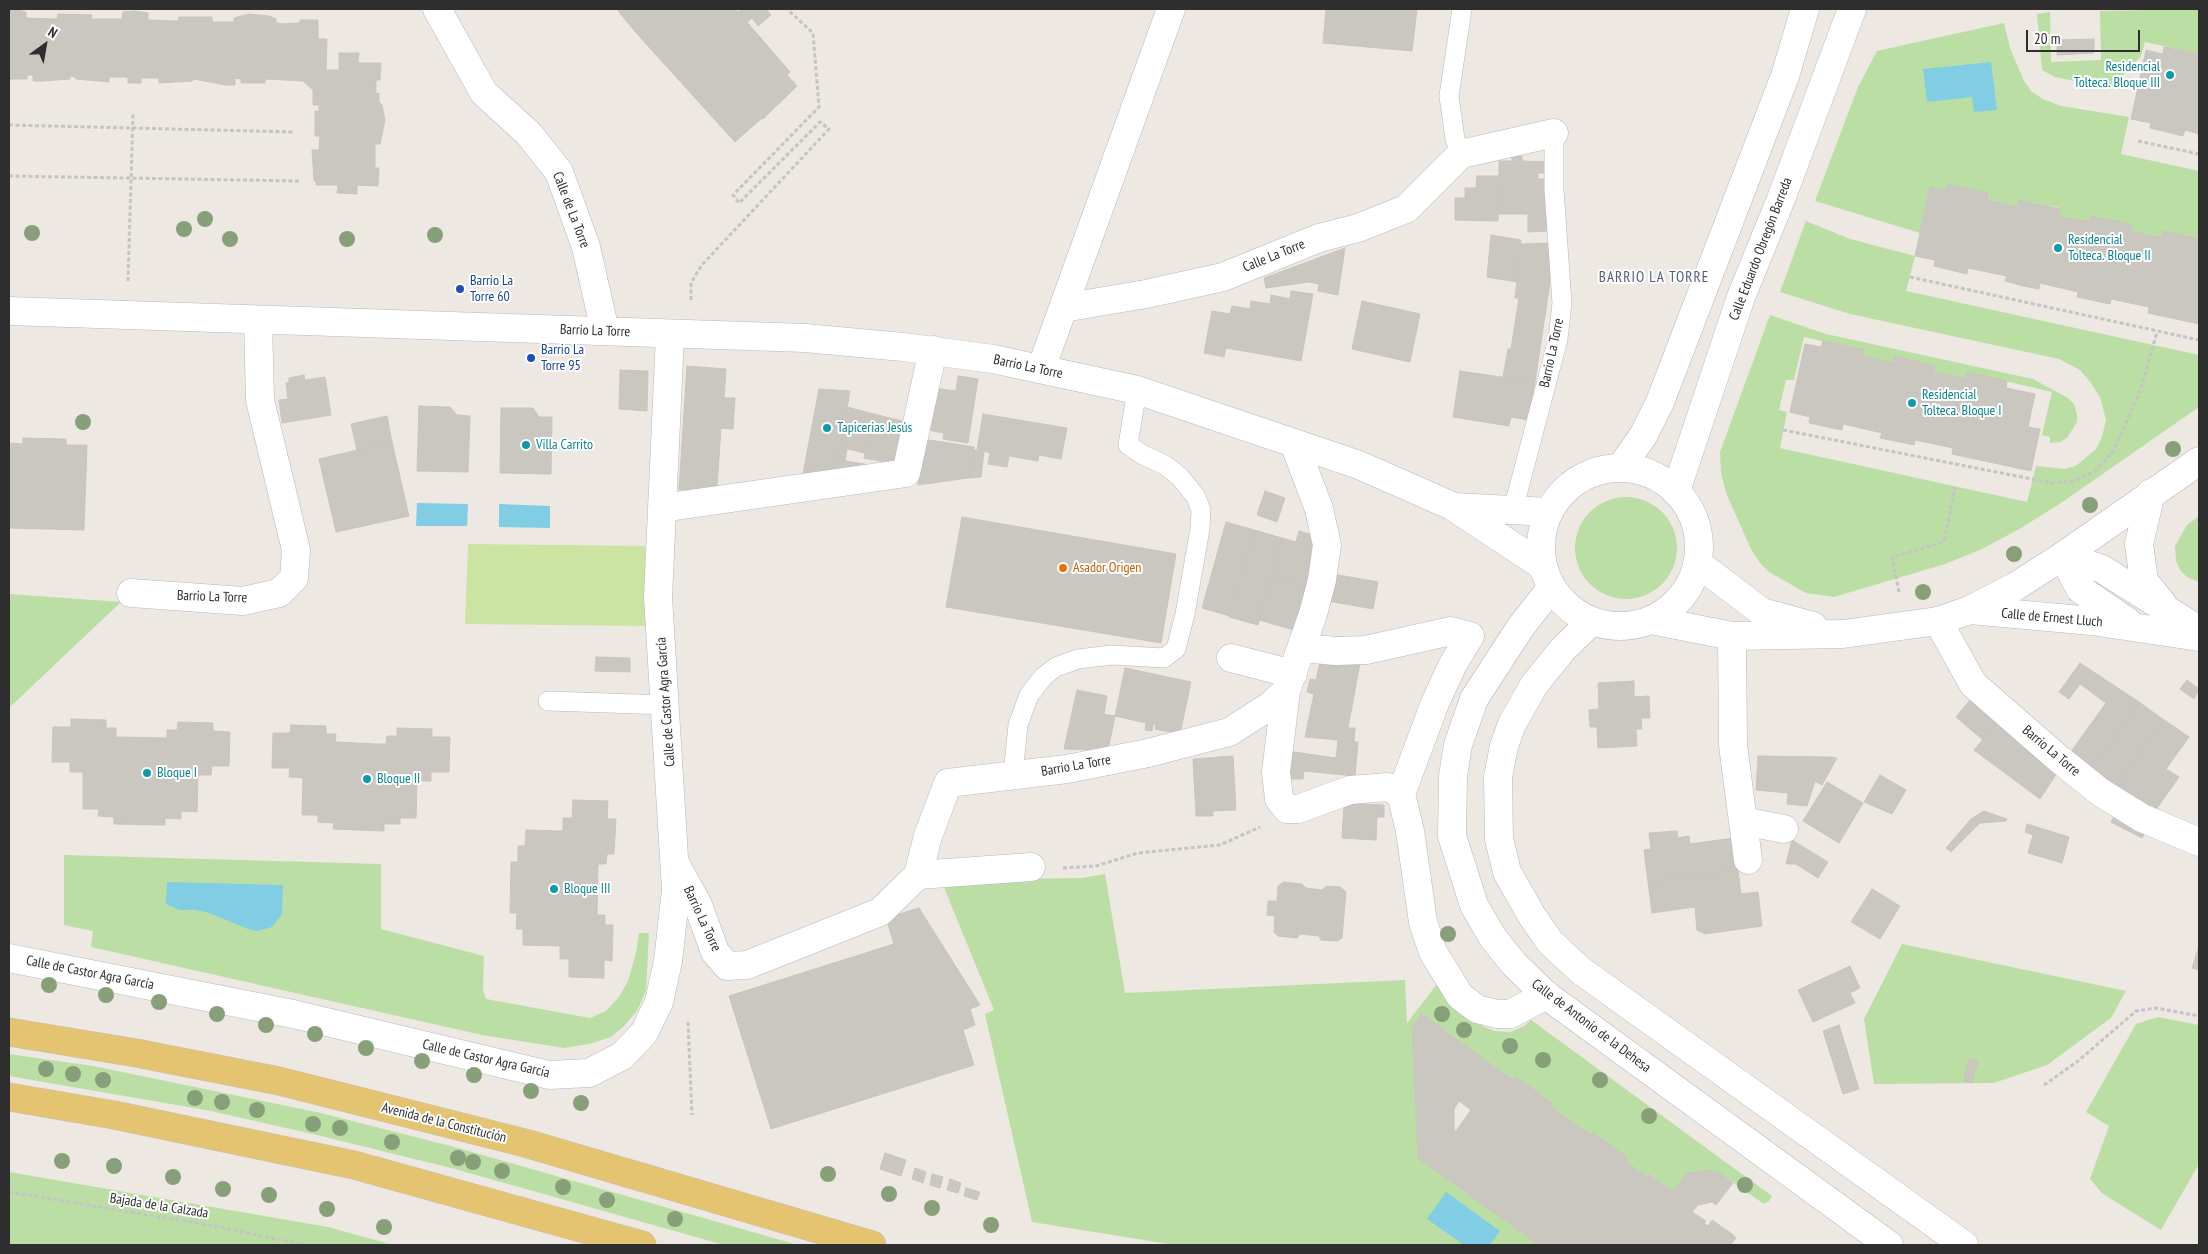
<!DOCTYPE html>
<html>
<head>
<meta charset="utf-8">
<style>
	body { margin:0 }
	#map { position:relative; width:2208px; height:1254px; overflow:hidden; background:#ede8e2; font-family:"PT Sans Narrow",sans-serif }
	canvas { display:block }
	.frame { position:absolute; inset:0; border:10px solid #2e2e2e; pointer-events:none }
	.north { position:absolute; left:20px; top:20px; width:50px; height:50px; -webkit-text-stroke:4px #fff; paint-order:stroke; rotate:32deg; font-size:14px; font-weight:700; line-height:20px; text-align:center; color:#2e2e2e }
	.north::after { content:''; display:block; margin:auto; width:18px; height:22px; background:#2e2e2e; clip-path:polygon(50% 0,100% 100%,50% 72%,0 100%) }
	.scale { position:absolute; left:2026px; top:30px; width:114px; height:22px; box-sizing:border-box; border:2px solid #2e2e2e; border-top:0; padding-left:6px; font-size:15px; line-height:18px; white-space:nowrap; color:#2e2e2e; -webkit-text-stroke:4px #fff; paint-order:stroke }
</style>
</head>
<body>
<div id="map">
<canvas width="2208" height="1254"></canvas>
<div class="frame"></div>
<div class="north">N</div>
<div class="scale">20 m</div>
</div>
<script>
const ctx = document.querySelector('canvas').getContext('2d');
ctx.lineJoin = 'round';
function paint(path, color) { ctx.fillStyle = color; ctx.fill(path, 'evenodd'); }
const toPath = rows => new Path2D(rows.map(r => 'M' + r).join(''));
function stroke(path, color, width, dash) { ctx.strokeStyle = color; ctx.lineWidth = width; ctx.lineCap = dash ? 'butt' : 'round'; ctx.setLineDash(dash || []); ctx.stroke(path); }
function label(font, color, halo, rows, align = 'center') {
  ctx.font = font + ' "PT Sans Narrow",sans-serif'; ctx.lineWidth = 4; ctx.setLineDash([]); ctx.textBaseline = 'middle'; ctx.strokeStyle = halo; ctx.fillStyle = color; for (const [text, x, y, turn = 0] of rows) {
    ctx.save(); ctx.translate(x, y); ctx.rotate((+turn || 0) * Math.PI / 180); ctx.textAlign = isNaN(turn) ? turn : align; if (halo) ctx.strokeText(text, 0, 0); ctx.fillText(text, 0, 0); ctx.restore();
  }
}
paint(toPath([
	[2199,9,2199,54,2145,42,2141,56,2111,88,2055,77,2042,70,2037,14,2050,12,2051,62,2101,60,2100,11],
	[2004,23,2010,48,2024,81,2032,92,2043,99,2061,106,2129,117,2121,154,2199,171,2199,239,2163,232,2162,238,2130,231,2131,224,2091,216,2089,222,2058,216,2060,208,2020,200,2018,207,1987,200,1988,193,1948,184,1946,191,1930,188,1920,233,1815,201,1858,87,1877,51],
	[1806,221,1850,239,1915,256,1906,291,2199,355,2199,407,2061,503,2021,528,1982,549,1945,564,1834,597,1806,593,1769,572,1760,563,1751,549,1726,493,1721,473,1720,452,1770,315,1826,334,2033,379,2068,398,2074,404,2077,414,2077,422,2067,438,2060,442,2050,443,2050,437,2042,435,2052,392,1967,372,1965,379,1933,372,1935,366,1894,357,1893,363,1862,356,1849,347,1804,337,1794,380,1786,380,1779,410,1787,412,1780,448,2027,502,2036,466,2066,469,2077,465,2096,449,2102,437,2106,420,2100,397,2091,383,2080,370,2059,359,1850,314,1780,292],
	'1575 548a51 51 0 1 1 102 0a51 51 0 1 1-102 0Z',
	[2199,516,2199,582,2187,577,2180,570,2176,561,2175,546,2187,525],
	[9,594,121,602,10,707,9,830],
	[64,855,381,864,381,929,484,956,483,990,486,999,590,1018,606,1011,619,997,628,981,636,953,639,933,649,933,646,991,637,1011,624,1026,611,1037,589,1044,564,1048,482,1035,91,947,93,931,64,925],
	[1105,874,1125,993,1405,980,1407,1023,1437,984,1462,1014,1484,1027,1495,1031,1510,1032,1524,1026,1531,1020,1772,1196,1769,1201,1764,1204,1721,1174,1710,1170,1687,1173,1673,1191,1650,1174,1647,1177,1625,1161,1627,1157,1608,1143,1592,1132,1590,1135,1550,1106,1552,1103,1516,1077,1513,1080,1422,1014,1412,1027,1418,1158,1539,1245,1175,1245,1032,1222,985,1014,994,1010,941,880,1082,878],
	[1902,944,2126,991,2111,1018,2047,1065,1994,1083,1874,1084,1864,1019],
	[2158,1017,2199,1025,2199,1164,2161,1230,2103,1194,2090,1179,2109,1126,2086,1112,2136,1024],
	[9,1054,93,1066,321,1113,458,1148,798,1245,724,1245,455,1169,317,1135,211,1111,9,1076],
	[9,1172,328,1227,393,1245,9,1245]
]), '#bbdea5');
paint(toPath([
	[468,544,645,546,646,626,465,624]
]), '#cbe4a2');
paint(toPath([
	[1991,62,1997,110,1974,112,1972,97,1927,102,1923,69],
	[417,503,468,504,467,526,416,526],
	[499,504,550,506,550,528,499,527],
	[167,882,283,885,282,914,272,927,257,931,248,929,209,913,196,910,179,910,166,904],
	[1446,1192,1500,1231,1490,1245,1464,1245,1427,1219]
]), '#81cee4');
const building = toPath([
	[14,9,26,12,26,18,57,19,58,14,92,15,91,19,122,19,123,12,135,11,148,13,148,20,178,21,179,17,212,17,212,22,234,22,234,18,249,14,269,16,276,19,276,23,282,24,300,23,300,20,318,20,318,39,327,39,326,70,339,70,339,53,359,53,358,63,381,63,380,80,376,80,376,94,379,93,379,102,382,105,385,120,380,144,375,144,375,168,379,168,378,186,357,185,357,194,337,193,338,185,316,185,316,181,314,181,312,150,319,150,320,136,315,136,315,111,319,111,319,105,313,105,313,90,303,81,265,79,265,83,241,83,241,79,235,78,235,85,226,85,193,79,192,81,159,83,159,78,141,78,141,83,128,83,128,77,109,77,109,82,76,79,75,77,70,76,70,79,42,81,33,81,33,75,27,75,27,79,9,79,9,10,14,9],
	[620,9,735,9,738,12,742,9,766,9,771,15,758,26,752,18,747,22,790,72,787,75,797,86,763,119,762,118,735,142,638,35,618,11,620,9],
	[1326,9,1417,9,1412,51,1323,43,1326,9],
	[2094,39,2094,53,2057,55,2057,40,2094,39],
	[2164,47,2199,54,2199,134,2185,130,2183,136,2167,132,2150,128,2151,123,2131,119,2146,50,2163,54,2164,47],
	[1512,155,1522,156,1522,161,1550,162,1549,173,1538,173,1538,179,1549,179,1548,231,1528,232,1528,214,1499,214,1499,161,1512,161,1512,155],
	[1477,176,1500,176,1498,221,1455,220,1455,198,1465,198,1465,188,1476,188,1477,176],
	[1948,184,1988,193,1987,200,2018,207,2019,200,2060,209,2058,216,2089,222,2091,216,2131,224,2130,231,2162,238,2163,231,2199,239,2199,324,2148,313,2149,307,2111,299,2110,304,2077,297,2078,292,2040,283,2039,289,2023,286,2005,281,2007,276,1968,268,1967,274,1934,266,1935,260,1915,256,1930,187,1946,191,1948,184],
	[1491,235,1521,240,1517,282,1487,277,1491,235],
	[1550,243,1550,282,1535,382,1503,377,1508,349,1511,349,1519,298,1515,298,1521,244,1550,243],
	[1345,248,1338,295,1318,291,1319,284,1309,282,1266,288,1264,278,1345,248],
	[1291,291,1313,294,1301,361,1226,348,1224,357,1204,353,1212,311,1230,314,1232,306,1250,309,1251,301,1270,304,1271,295,1290,299,1291,291],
	[1362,301,1420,314,1410,362,1352,349,1362,301],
	[1823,341,1864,350,1862,356,1893,363,1894,356,1935,366,1933,372,1965,379,1967,372,2007,381,2006,388,2035,394,2028,427,2040,429,2031,471,1952,454,1953,448,1915,440,1914,445,1880,438,1882,433,1843,424,1842,430,1809,423,1810,417,1790,412,1805,344,1821,347,1823,341],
	[687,366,726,369,724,398,735,398,733,429,721,428,717,487,679,490,687,366],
	[620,370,648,371,647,411,619,409,620,370],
	[1460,371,1535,382,1529,420,1511,417,1509,426,1453,417,1460,371],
	[304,375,305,380,325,377,331,415,282,423,279,400,288,399,286,383,289,382,289,378,304,375],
	[958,376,978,379,968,443,943,439,944,433,927,430,933,388,956,391,958,376],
	[819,389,850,391,840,448,835,476,802,479,819,389],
	[419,406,450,407,457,415,470,416,468,472,417,471,419,406],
	[847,407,874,414,865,453,847,449,845,461,865,464,864,474,835,476,847,407],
	[501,408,533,408,539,417,552,417,551,474,500,473,501,408],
	[874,414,910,423,896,464,864,458,874,414],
	[983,414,1067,428,1061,459,1039,455,1038,461,1009,456,1007,467,988,464,990,453,984,451,981,477,968,478,973,450,977,450,983,414],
	[387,416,392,442,357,450,351,424,387,416],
	[23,438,66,439,66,445,87,445,84,530,9,528,9,443,23,444,23,438],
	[923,439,974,447,968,478,918,485,923,439],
	[392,442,409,516,336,532,319,459,392,442],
	[1265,491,1285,498,1277,522,1257,515,1265,491],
	[962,517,1176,554,1161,643,946,607,962,517],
	[1226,522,1254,530,1230,616,1202,608,1226,522],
	[1254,530,1282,538,1258,625,1229,617,1254,530],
	[1299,531,1317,536,1317,548,1306,587,1271,577,1282,538,1296,542,1299,531],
	[1333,574,1378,582,1373,609,1328,601,1333,574],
	[1271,577,1306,587,1294,630,1259,620,1271,577],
	[596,657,630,658,630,672,595,671,596,657],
	[1320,662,1360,663,1348,728,1355,728,1354,742,1358,742,1355,776,1304,771,1303,779,1284,779,1287,751,1336,758,1338,740,1305,737,1314,694,1307,692,1310,679,1316,680,1320,662],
	[2080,663,2139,702,2092,769,2070,753,2106,703,2080,684,2069,699,2059,692,2080,663],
	[1125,668,1191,682,1180,734,1155,729,1156,724,1153,724,1152,731,1145,730,1146,723,1115,716,1125,668],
	[2187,680,2199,689,2194,699,2180,689,2187,680],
	[1634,681,1634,697,1649,696,1650,718,1641,718,1642,729,1636,729,1637,746,1598,748,1597,727,1590,727,1589,710,1599,709,1598,683,1634,681],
	[1077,690,1107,696,1104,714,1115,716,1108,750,1064,749,1077,690],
	[1971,699,1998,722,1983,740,1956,717,1971,699],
	[2139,702,2164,720,2116,786,2092,769,2139,702],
	[71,719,106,720,106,728,116,728,116,737,167,738,167,730,177,730,178,722,213,723,213,731,230,732,229,766,212,766,211,775,198,775,197,812,181,811,181,819,165,818,165,825,114,824,114,817,98,816,99,809,83,809,83,772,70,772,70,762,52,762,53,727,71,727,71,719],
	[2164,720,2189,737,2166,769,2179,777,2155,811,2116,786,2164,720],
	[1998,722,2059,770,2040,799,1974,750,1998,722],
	[291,725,326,726,326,734,336,734,335,742,375,744,386,744,387,736,397,736,397,728,432,729,432,737,450,737,449,772,431,772,431,781,417,781,416,818,400,818,400,824,384,824,384,831,333,829,334,823,318,822,318,815,302,815,303,778,289,777,290,768,272,768,273,733,290,733,291,725],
	[1233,756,1236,810,1213,811,1213,816,1196,816,1193,759,1233,756],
	[1758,756,1830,757,1837,758,1822,785,1815,781,1807,806,1787,804,1788,793,1756,790,1758,756],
	[1880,775,1906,790,1892,814,1864,802,1880,775],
	[1827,782,1863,803,1839,843,1803,821,1827,782],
	[573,800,608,801,607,819,616,819,614,854,607,854,606,864,598,864,597,915,605,915,605,925,613,925,612,961,604,960,604,978,569,977,569,959,560,959,560,946,523,945,523,929,516,929,517,913,510,913,511,862,518,862,518,846,525,846,526,830,563,831,563,818,572,818,573,800],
	[1344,803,1384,805,1384,817,1377,817,1376,840,1342,838,1344,803],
	[1984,811,2007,819,2006,821,1980,823,1951,852,1946,848,1971,819,1984,811],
	[2116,813,2147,830,2142,838,2111,822,2116,813],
	[2027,824,2069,837,2062,863,2028,853,2033,835,2025,832,2027,824],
	[1677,831,1678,838,1689,836,1690,844,1734,838,1738,870,1648,882,1644,850,1651,849,1649,833,1677,831],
	[1792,840,1828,862,1818,878,1796,864,1786,864,1792,840],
	[1738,870,1741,894,1758,892,1762,926,1705,934,1697,930,1695,907,1652,913,1648,882,1738,870],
	[1284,882,1302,884,1306,888,1322,890,1327,886,1340,887,1346,892,1342,938,1337,941,1321,940,1319,936,1300,934,1297,938,1278,936,1274,932,1275,916,1267,915,1268,901,1277,901,1278,886,1284,882],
	[1872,889,1900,906,1880,939,1851,922,1872,889],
	[919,908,980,1005,970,1009,975,1025,963,1030,974,1065,771,1129,729,996,894,944,886,918,919,908],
	[2199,946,2199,970,2192,968,2199,946],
	[1850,966,1860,988,1850,993,1855,1003,1813,1022,1798,990,1850,966],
	[1422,1014,1513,1080,1516,1077,1552,1103,1550,1106,1590,1135,1592,1132,1608,1143,1627,1157,1625,1161,1647,1177,1649,1174,1673,1191,1687,1173,1710,1170,1721,1174,1733,1183,1716,1205,1712,1202,1698,1205,1692,1212,1706,1221,1704,1224,1708,1226,1712,1220,1732,1234,1736,1238,1731,1244,1733,1245,1539,1245,1418,1158,1412,1027,1422,1014],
	[1459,1101,1471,1110,1456,1131,1454,1130,1454,1109,1459,1101],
	[1839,1025,1859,1089,1843,1094,1823,1031,1839,1025],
	[1969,1059,1978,1061,1972,1083,1964,1081,1969,1059],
	[885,1153,906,1160,901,1176,880,1169,885,1153],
	[915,1168,926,1172,923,1183,912,1179,915,1168],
	[932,1174,943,1177,940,1188,930,1185,932,1174],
	[950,1179,961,1183,958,1193,947,1190,950,1179],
	[966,1188,980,1192,977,1200,964,1196,966,1188]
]);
paint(building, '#cac6c0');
stroke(building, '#c9c4bc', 1);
const lane = toPath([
	[1461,154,1455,139,1449,96,1462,9],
	[1513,510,1558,339,1562,303,1554,190,1554,133],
	[548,701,667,705],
	[1013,775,1018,725,1029,695,1044,676,1056,667,1078,659,1112,655,1164,658,1176,649,1185,614,1200,529,1201,510,1196,497,1180,477,1165,465,1143,455,1128,445,1137,390]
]);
const street = toPath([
	[437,9,484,93,529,134,559,172,586,247,605,331],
	[1063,308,1146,294,1223,277,1319,238,1358,228,1406,209,1461,154,1554,133],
	[9,311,805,338,903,347,993,359,1137,390,1359,465,1452,506,1543,566],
	[1041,369,1171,9],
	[1294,443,1319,509,1327,545,1322,580,1313,614,1286,691,1276,772,1279,799,1287,809,1298,809,1350,790,1388,787,1401,794,1410,831,1423,922,1433,952,1460,996,1477,1009,1497,1014,1510,1014,1546,995],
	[1621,467,1643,436,1660,402,1785,76,1805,9],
	[1676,491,1741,297,1781,199,1852,9],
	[2151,493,2139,544,2144,581,2162,603],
	[1455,507,1548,512],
	[662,508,906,473,933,350],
	[2063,556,2102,569,2199,630],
	[2063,556,2080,589,2128,622],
	[131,593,243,601,279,593,294,578,296,550,260,400,258,320],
	[1970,610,2092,621,2199,637],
	[1938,621,1973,684,2059,759,2100,792,2142,818,2199,842],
	[1732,636,1733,745,1748,860],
	[1302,648,1336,651,1366,650,1451,631,1470,636,1453,664,1435,703,1401,794],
	[1231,658,1293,674],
	[1743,821,1784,829],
	[676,865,698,905,715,952,727,966,747,965,880,912,918,875,928,836,948,783,1067,769,1148,753,1229,732,1270,706,1286,691],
	[918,875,1031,867],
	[9,958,293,1014,549,1075,589,1073,622,1056,644,1033,659,1002,668,961,676,890,658,597,670,335]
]);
const secondary = toPath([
	'1541 547a79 79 0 1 1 158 0a79 79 0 1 1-158 0Z',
	[1697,563,1762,612,1813,626],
	[1552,587,1520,628,1474,699,1458,745,1453,776,1452,836,1474,905,1493,938,1514,964,1546,995,1889,1245],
	[1651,620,1732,636,1843,634,1938,621,1970,610,2016,586,2063,556,2199,461],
	[1592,621,1563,649,1534,685,1512,724,1504,746,1498,777,1499,839,1507,872,1532,916,1550,942,1580,970,1964,1245]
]);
const primary = toPath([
	[9,1032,136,1053,279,1081,525,1143,872,1245],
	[9,1097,114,1115,354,1165,642,1245]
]);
stroke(lane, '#b5b8c0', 20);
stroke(street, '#b5b8c0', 29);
stroke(secondary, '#b5b8c0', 29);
stroke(primary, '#c4c4c4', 29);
stroke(toPath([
	[9,125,295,132],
	[2138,141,2199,154],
	[9,176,299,181],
	[1910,277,2199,340],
	[128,281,133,113],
	[691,300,691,283,701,266,829,129,820,122,739,203,733,195,819,107,813,33,787,9],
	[1783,430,2052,483,2075,481,2097,470,2114,450,2141,388,2157,332],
	[1899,592,1892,557,1944,542,1955,487],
	[1063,868,1096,866,1138,853,1220,845,1260,827],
	[688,1022,692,1115],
	[2044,1085,2078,1061,2136,1011,2156,1008,2199,1016],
	[9,1192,220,1227,304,1245]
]), '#c4c4c4', 3, [4, 2.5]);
stroke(lane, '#fff', 19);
stroke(street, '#fff', 28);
stroke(secondary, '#fff', 28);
stroke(primary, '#e4c371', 28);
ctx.fillStyle = '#87a079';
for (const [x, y] of [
	[205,219],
	[184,229],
	[32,233],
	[435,235],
	[230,239],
	[347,239],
	[83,422],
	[2173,449],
	[2090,505],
	[2014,554],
	[1923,592],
	[1448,934],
	[49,985],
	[106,995],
	[159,1002],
	[217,1014],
	[1442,1014],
	[266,1025],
	[1464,1030],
	[315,1034],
	[1510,1046],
	[366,1048],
	[1543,1060],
	[422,1061],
	[46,1069],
	[73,1074],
	[474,1075],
	[103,1080],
	[1600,1080],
	[531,1091],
	[195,1098],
	[222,1102],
	[581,1103],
	[257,1110],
	[1649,1116],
	[313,1124],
	[340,1128],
	[392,1142],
	[458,1158],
	[62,1161],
	[473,1162],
	[114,1166],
	[502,1171],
	[828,1174],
	[173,1177],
	[1745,1185],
	[563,1187],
	[223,1189],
	[889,1194],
	[269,1195],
	[607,1200],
	[932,1208],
	[327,1209],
	[675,1219],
	[991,1225],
	[384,1227]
]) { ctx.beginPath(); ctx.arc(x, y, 8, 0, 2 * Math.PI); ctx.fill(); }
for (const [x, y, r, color] of [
	[2170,75,5,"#0f9aa8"],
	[2058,248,5,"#0f9aa8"],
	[460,289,5,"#1a4fb4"],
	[531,358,5,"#1a4fb4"],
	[1912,403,5,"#0f9aa8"],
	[827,428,5,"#0f9aa8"],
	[526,445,5,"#0f9aa8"],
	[1063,568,5,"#e8710a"],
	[147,773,5,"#0f9aa8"],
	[367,779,5,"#0f9aa8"],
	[554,889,5,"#0f9aa8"]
]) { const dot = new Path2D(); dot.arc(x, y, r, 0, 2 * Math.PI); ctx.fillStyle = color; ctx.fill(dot); stroke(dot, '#fff', 2); }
label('14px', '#0d838f', '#fff', [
	["Residencial",2160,67,"right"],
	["Tolteca. Bloque III",2160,83,"right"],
	["Residencial",2068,240],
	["Tolteca. Bloque II",2068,256],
	["Residencial",1922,395],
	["Tolteca. Bloque I",1922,411],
	["Tapicerias Jesús",837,428],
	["Villa Carrito",536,445],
	["Bloque I",157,773],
	["Bloque II",377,779],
	["Bloque III",564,889]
], 'left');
label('14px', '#2e2e2e', '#fff', [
	["Calle de La Torre",571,210,69],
	["Calle Eduardo Obregón Barreda",1761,249,-69],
	["Calle La Torre",1274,256,-22],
	["Barrio La Torre",595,331,2],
	["Barrio La Torre",1552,353,-78],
	["Barrio La Torre",1028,367,12],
	["Barrio La Torre",212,597,2],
	["Calle de Ernest Lluch",2052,618,5],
	["Calle de Castor Agra García",666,702,-94],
	["Barrio La Torre",2051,751,40],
	["Barrio La Torre",1076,766,-10],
	["Barrio La Torre",702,919,65],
	["Calle de Castor Agra García",90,973,11],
	["Calle de Antonio de la Dehesa",1591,1026,37],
	["Calle de Castor Agra García",486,1059,13],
	["Avenida de la Constitución",444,1123,14],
	["Bajada de la Calzada",159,1206,9]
]);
label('14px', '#164399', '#fff', [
	["Barrio La",470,281],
	["Torre 60",470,297],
	["Barrio La",541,350],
	["Torre 95",541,366]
], 'left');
label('14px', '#c56008', '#fff', [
	["Asador Origen",1073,568]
], 'left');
ctx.letterSpacing = '1px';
label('15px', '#525b7b', '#fff', [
	["BARRIO LA TORRE",1654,278]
]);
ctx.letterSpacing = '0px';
</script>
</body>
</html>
